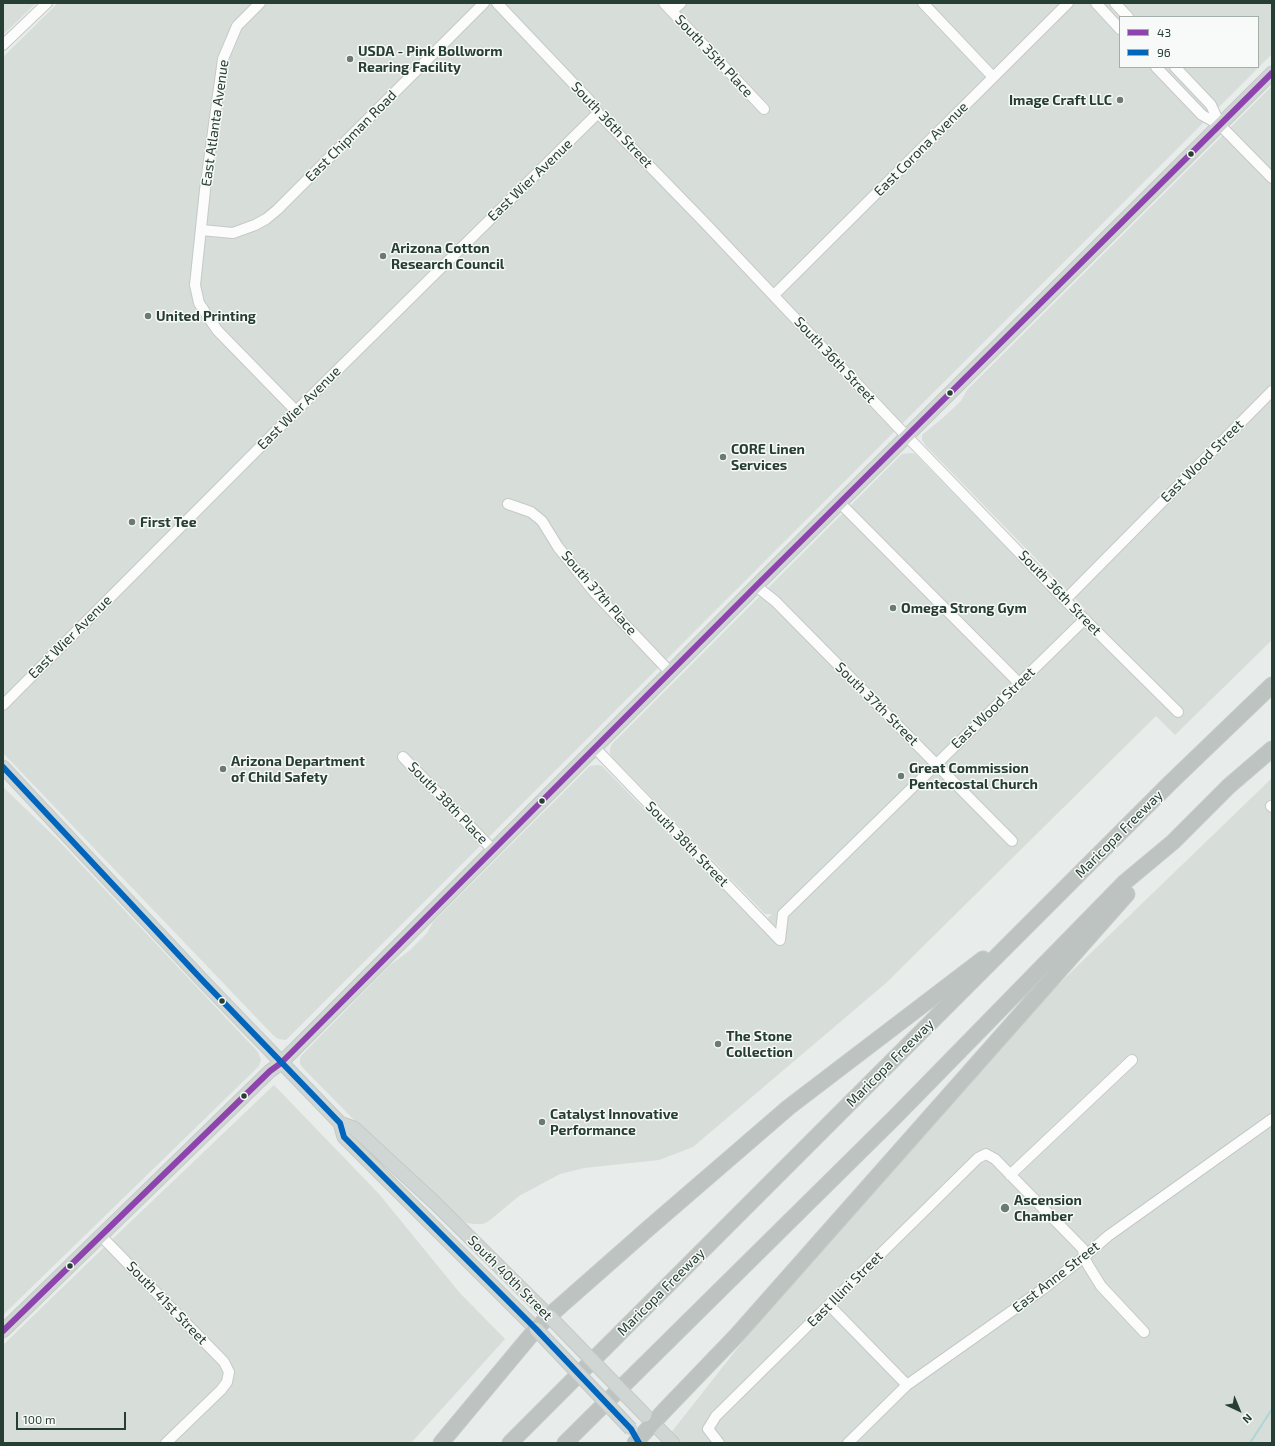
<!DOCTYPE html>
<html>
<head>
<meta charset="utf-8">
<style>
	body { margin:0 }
	#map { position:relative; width:1275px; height:1446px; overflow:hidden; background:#e8ecea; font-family:"Exo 2",sans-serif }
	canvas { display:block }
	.frame { position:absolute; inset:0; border:4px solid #273e34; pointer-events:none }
	.legend { position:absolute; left:1119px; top:16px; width:140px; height:52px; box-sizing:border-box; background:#f7faf8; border:1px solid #a4afaa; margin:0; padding:5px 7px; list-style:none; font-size:12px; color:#273e34 }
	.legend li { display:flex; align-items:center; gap:8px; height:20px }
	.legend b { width:20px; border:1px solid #a4afaa }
	.north { position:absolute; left:1219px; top:1390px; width:40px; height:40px; -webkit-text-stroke:3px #f7faf8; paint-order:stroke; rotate:136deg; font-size:11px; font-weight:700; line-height:16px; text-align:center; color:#273e34 }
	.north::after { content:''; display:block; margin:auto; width:14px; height:18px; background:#273e34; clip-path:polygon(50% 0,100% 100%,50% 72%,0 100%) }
	.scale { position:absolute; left:16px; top:1412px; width:110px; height:18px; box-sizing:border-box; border:2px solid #273e34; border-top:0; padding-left:5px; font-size:12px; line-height:14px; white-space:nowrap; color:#273e34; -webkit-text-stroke:3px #f7faf8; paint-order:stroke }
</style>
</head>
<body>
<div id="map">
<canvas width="1275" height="1446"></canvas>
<div class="frame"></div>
<ul class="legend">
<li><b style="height:5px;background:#8e44ad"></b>43</li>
<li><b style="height:5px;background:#0065bd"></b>96</li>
</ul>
<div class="north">N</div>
<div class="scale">100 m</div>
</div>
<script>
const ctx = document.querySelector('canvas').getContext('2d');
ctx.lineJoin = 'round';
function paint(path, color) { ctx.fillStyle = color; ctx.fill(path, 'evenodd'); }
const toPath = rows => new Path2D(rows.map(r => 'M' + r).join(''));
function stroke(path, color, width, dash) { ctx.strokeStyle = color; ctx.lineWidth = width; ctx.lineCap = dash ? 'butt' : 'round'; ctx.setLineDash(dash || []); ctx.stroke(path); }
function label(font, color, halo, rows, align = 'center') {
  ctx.font = font + ' "Exo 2",sans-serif'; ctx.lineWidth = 3; ctx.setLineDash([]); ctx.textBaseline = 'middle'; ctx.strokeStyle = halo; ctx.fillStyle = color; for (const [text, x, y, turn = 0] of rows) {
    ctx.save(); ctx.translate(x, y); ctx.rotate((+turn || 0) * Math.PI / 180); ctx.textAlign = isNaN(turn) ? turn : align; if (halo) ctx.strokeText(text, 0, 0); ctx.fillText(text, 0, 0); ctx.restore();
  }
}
paint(toPath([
	[3,3,36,3,3,35],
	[58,3,1272,3,1272,54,286,1040,278,1039,273,1035,3,753,3,57],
	[1120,17,1258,17,1258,67,1120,67],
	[1272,86,1272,640,1175,735,1156,716,886,983,693,1147,659,1160,584,1168,560,1174,519,1196,489,1221,483,1224,474,1224,467,1223,461,1219,360,1126,304,1069,300,1064,300,1059,301,1056,390,965,409,951,427,933,433,922,590,766,598,765,602,766,759,926,772,914,765,914,613,758,610,754,610,749,612,744,902,454,912,453,915,454,1064,607,1072,615,1074,620,1085,609,926,446,922,440,922,435,945,416,961,401,967,390],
	[1272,778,1272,1443,663,1443,736,1350,951,1088],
	[3,787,57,839,144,931,258,1052,261,1060,259,1066,3,1315],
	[274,1085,379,1194,459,1292,505,1339,411,1443,3,1443,3,1345,123,1229]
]), '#d7ddd9');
stroke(toPath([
	[1250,1443,1272,1409]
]), '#aed6d5', 2);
const minor = toPath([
	[260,3,237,26,223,59,205,190,195,285,199,303,217,330,296,411],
	[497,3,589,100,598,113,705,223,896,425,1065,600,1178,712],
	[664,3,764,109],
	[923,3,993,77],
	[1096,3,1120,29],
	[1115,3,1128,17],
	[672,11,681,3],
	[3,45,47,3],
	[1156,67,1202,115,1220,125,1272,178],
	[1175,67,1211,105,1220,125],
	[201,230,233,233,255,225,266,219,277,210,484,3],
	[774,295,1068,3],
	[840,503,1019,683],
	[508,504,531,512,542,521,558,547,595,593,670,672],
	[756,586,775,601,1012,841],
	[1065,600,1272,391],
	[3,705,296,411,598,113],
	[595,748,780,940],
	[403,757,493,850],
	[1271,806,1272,807],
	[780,940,783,914,1085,619],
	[1010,1175,1132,1060],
	[101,1236,224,1362,229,1372,227,1382,221,1390,166,1443],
	[829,1305,907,1385],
	[719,1443,708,1429,716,1416,978,1158,986,1154,995,1159,1083,1249,1084,1257,1088,1265,1101,1286,1144,1332],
	[848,1443,907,1385,1043,1289,1084,1257,1108,1236,1272,1119]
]);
const major = toPath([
	[3,767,204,982,340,1123,344,1137,536,1329],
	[340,1123,354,1128,434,1202,549,1316],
	[3,1331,270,1071,281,1063,756,586,1272,73],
	[646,1416,673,1443]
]);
const highway = toPath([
	[441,1443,536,1329,549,1316,650,1227,789,1107,983,959],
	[510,1443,1170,783,1272,685],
	[565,1443,895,1117,1125,882,1173,842,1229,786,1272,749],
	[635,1443,663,1412,737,1335,1127,894]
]);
stroke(minor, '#c5c9c7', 12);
stroke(major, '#c4cac7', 15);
stroke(highway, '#c4cac7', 17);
stroke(minor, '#fcfcfc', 10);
stroke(major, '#d0d6d3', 13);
stroke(highway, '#bdc3c0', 15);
const majorBridge = toPath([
	[549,1316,645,1415],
	[536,1329,631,1429]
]);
stroke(majorBridge, '#c4cac7', 15, []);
stroke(majorBridge, '#d0d6d3', 13);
stroke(toPath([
	[3,1331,270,1071,281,1063,756,586,1272,73]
]), '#8e44ad', 6);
stroke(toPath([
	[3,767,204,982,340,1123,344,1137,536,1329,631,1429,639,1443]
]), '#0065bd', 6);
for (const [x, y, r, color] of [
	[350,59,4,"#6b7b74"],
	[1120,100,4,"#6b7b74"],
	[1191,154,3.5,"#273e34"],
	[383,256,4,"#6b7b74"],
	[148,316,4,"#6b7b74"],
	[950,393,3.5,"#273e34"],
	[723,457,4,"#6b7b74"],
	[132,522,4,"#6b7b74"],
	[893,608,4,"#6b7b74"],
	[223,769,4,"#6b7b74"],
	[901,776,4,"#6b7b74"],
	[542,801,3.5,"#273e34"],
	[222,1001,3.5,"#273e34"],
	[718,1044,4,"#6b7b74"],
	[244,1096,3.5,"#273e34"],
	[542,1122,4,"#6b7b74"],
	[1005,1208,5,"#6b7b74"],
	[70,1266,3.5,"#273e34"]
]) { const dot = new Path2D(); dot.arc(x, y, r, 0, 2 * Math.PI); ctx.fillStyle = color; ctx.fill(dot); stroke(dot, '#f7faf8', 1.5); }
label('bold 14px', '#273e34', '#f7faf8', [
	["USDA - Pink Bollworm",358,51],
	["Rearing Facility",358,67],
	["Image Craft LLC",1112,100,"right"],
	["Arizona Cotton",391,248],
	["Research Council",391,264],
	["United Printing",156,316],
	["CORE Linen",731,449],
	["Services",731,465],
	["First Tee",140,522],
	["Omega Strong Gym",901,608],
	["Arizona Department",231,761],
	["of Child Safety",231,777],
	["Great Commission",909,768],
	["Pentecostal Church",909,784],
	["The Stone",726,1036],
	["Collection",726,1052],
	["Catalyst Innovative",550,1114],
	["Performance",550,1130],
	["Ascension",1014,1200],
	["Chamber",1014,1216]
], 'left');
label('14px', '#273e34', '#f7faf8', [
	["South 35th Place",714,56,47],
	["East Atlanta Avenue",215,123,-82],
	["South 36th Street",612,125,47],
	["East Chipman Road",351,136,-45],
	["East Corona Avenue",921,149,-45],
	["East Wier Avenue",530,180,-44],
	["South 36th Street",835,360,47],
	["East Wier Avenue",299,408,-45],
	["East Wood Street",1202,461,-45],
	["South 37th Place",599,593,49],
	["South 36th Street",1060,593,46],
	["East Wier Avenue",70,637,-45],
	["South 37th Street",877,704,45],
	["East Wood Street",993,708,-44],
	["South 38th Place",448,803,46],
	["Maricopa Freeway",1119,834,-45],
	["South 38th Street",687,844,46],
	["Maricopa Freeway",890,1063,-45],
	["East Anne Street",1056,1277,-38],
	["South 40th Street",510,1278,45],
	["East Illini Street",845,1289,-45],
	["Maricopa Freeway",661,1292,-45],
	["South 41st Street",167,1303,46]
]);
</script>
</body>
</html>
